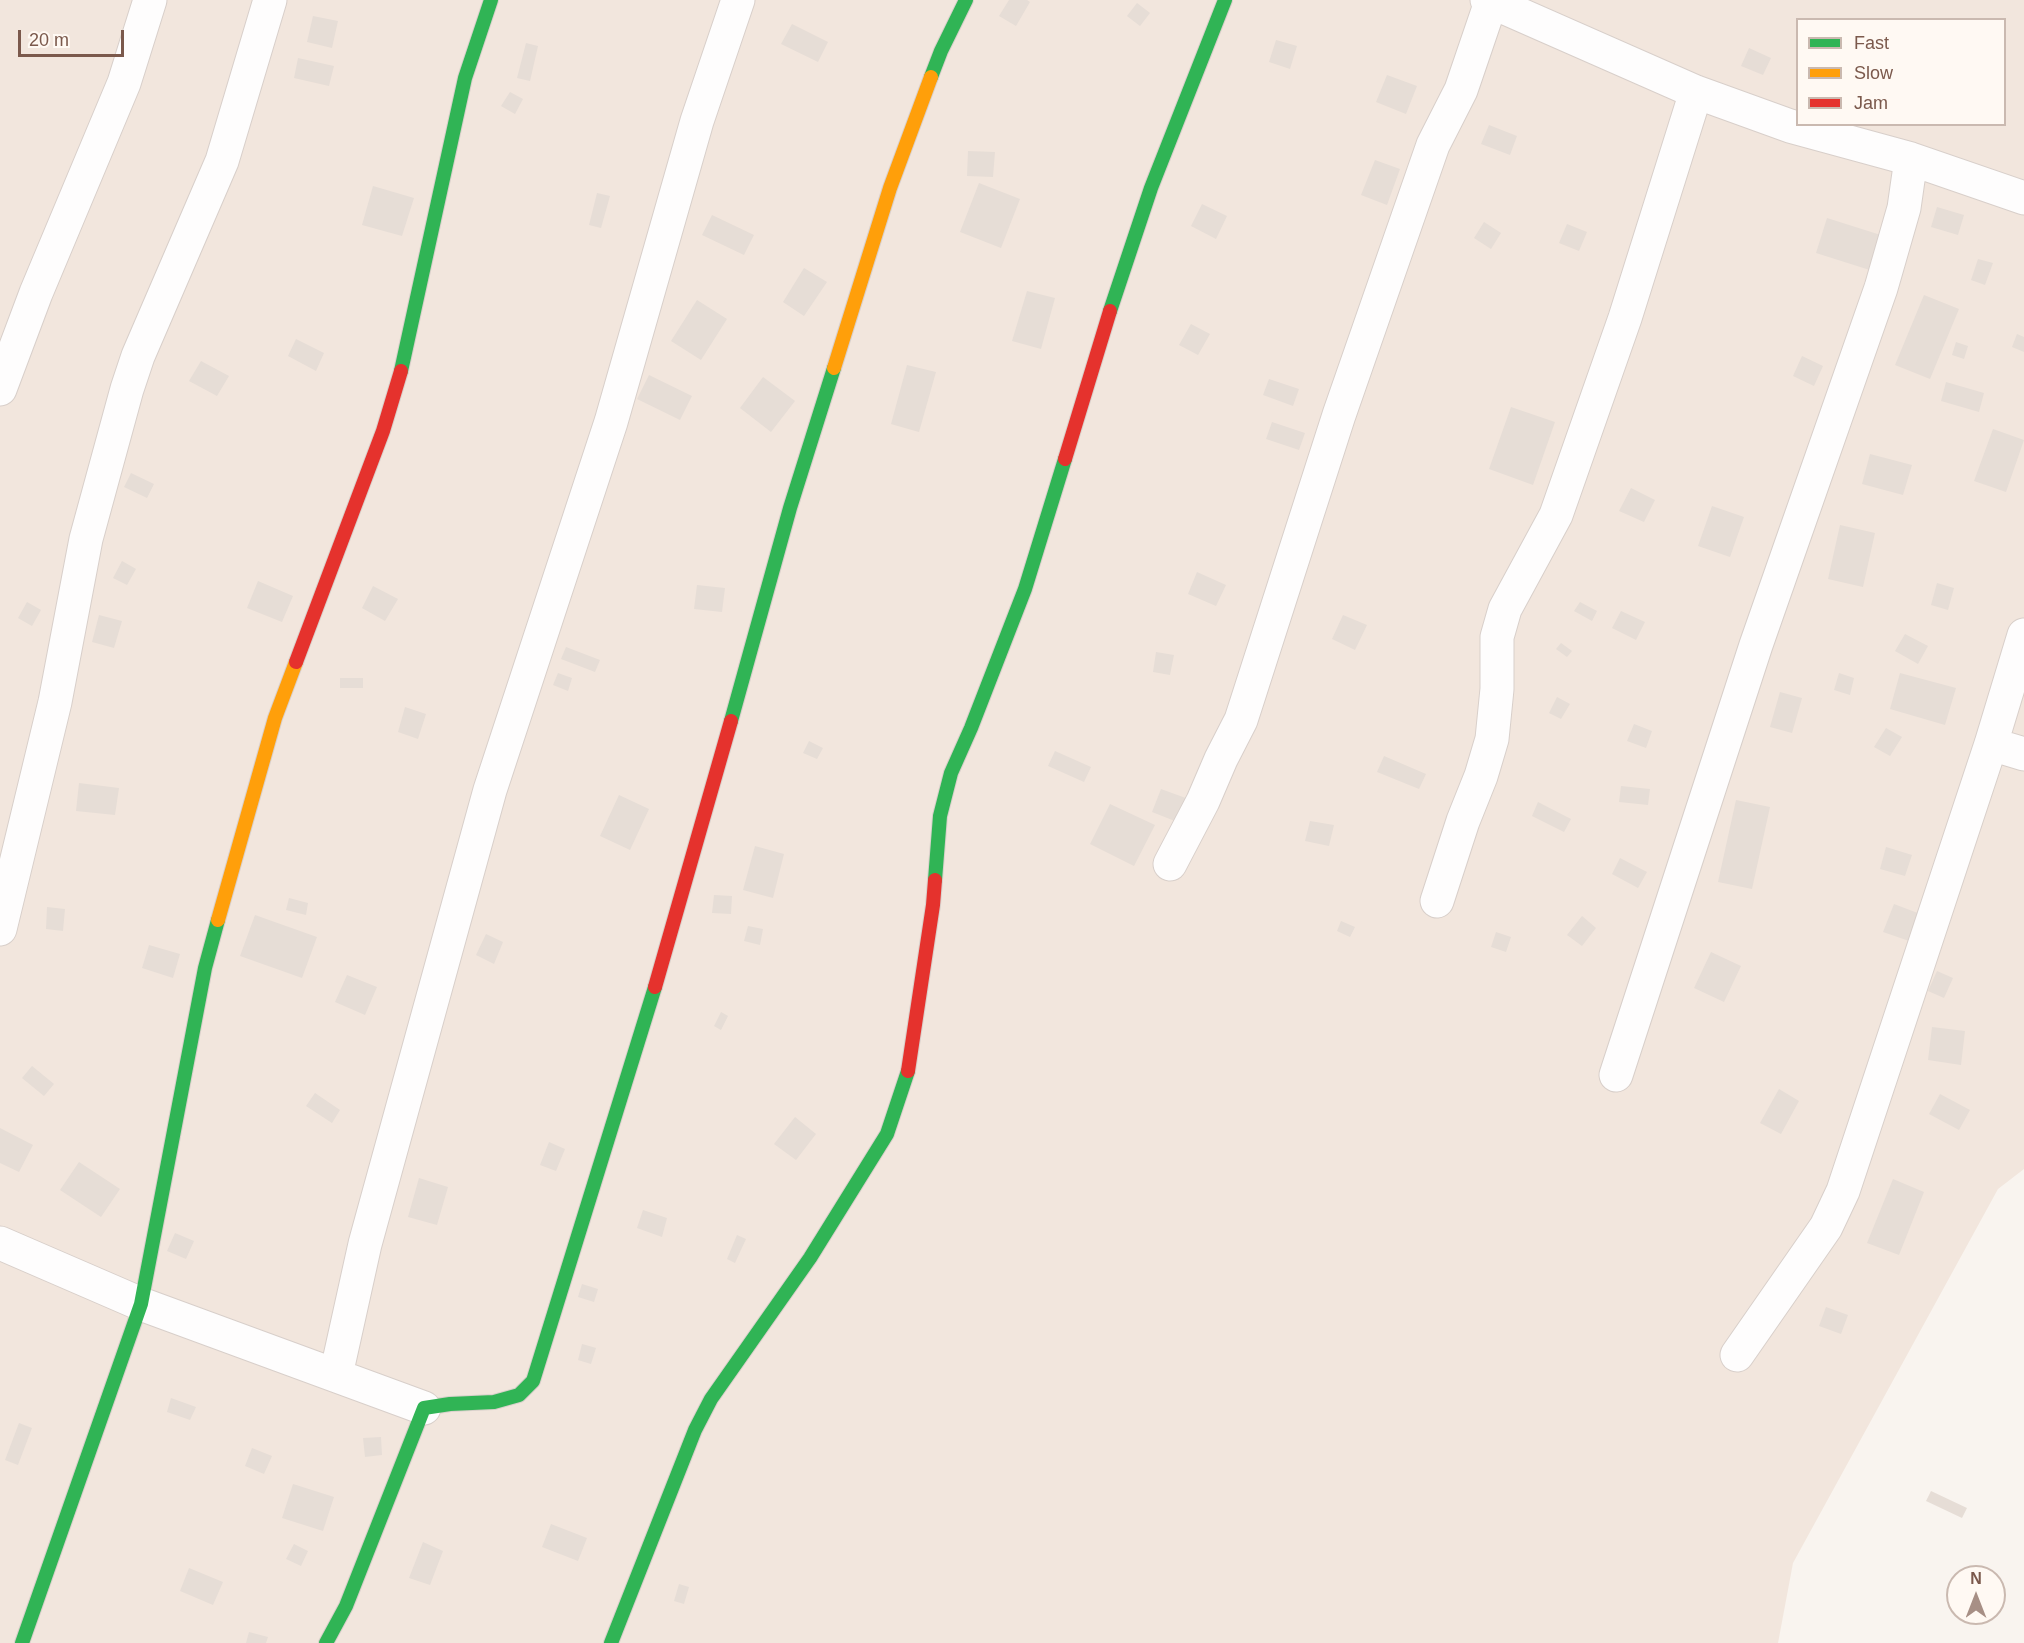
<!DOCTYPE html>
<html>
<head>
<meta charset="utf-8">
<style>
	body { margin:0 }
	#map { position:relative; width:2024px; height:1643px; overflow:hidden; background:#f9f4ef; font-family:Arial,sans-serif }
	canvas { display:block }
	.legend { position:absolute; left:1796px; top:18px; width:210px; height:108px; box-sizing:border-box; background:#fff9f3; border:2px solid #cab9b0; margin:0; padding:8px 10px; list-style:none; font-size:18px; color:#7b594c }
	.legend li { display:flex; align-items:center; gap:12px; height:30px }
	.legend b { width:30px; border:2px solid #cab9b0 }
	.north { position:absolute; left:1946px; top:1565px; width:60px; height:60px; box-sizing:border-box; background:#fff9f3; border:2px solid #cab9b0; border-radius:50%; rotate:0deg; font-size:16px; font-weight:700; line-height:24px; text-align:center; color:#7b594c }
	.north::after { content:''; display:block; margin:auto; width:21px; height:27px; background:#a78f85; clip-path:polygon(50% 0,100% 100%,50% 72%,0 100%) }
	.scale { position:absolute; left:18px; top:30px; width:106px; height:27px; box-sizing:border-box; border:3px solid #7b594c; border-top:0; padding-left:8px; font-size:18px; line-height:21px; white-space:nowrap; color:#7b594c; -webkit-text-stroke:4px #fff9f3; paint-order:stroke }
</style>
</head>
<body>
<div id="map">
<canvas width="2024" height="1643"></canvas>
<ul class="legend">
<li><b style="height:8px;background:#30b455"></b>Fast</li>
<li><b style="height:8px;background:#ff9f0a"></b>Slow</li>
<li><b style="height:8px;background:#e5322d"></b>Jam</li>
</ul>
<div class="north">N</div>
<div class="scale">20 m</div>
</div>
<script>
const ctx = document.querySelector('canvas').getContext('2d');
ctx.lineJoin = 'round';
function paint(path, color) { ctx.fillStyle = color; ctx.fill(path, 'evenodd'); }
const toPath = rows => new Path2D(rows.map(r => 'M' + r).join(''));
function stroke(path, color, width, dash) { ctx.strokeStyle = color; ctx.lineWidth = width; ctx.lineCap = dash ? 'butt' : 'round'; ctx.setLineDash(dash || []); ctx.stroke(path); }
paint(toPath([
	[0,0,2024,0,2024,1169,1998,1189,1793,1563,1778,1643,0,1643],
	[1798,20,2004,20,2004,124,1798,124]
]), '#f2e6dd');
paint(toPath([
	[1009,0,1027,0,1030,2,1016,26,999,16],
	[1137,3,1150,13,1140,26,1127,16],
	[313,16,338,21,332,48,307,42],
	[792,24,828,42,818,62,781,44],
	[1276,40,1297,46,1290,69,1269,62],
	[526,43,538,46,530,81,517,78],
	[1749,48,1771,58,1763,75,1741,66],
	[298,58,334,66,329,86,294,78],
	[1387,75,1417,86,1406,114,1376,102],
	[510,92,523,99,515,114,501,106],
	[1489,125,1517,136,1510,155,1481,144],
	[968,151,995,152,993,177,967,176],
	[1375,160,1400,169,1387,205,1361,195],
	[979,183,1020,199,1001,248,960,232],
	[373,186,414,198,402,236,362,225],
	[597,193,610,196,601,228,589,225],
	[1202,204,1227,216,1216,239,1191,226],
	[1937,207,1964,215,1958,235,1931,227],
	[712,215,754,235,744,255,702,235],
	[1827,218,1887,237,1876,272,1816,253],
	[1484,222,1501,233,1491,249,1474,238],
	[1567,224,1587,232,1579,251,1559,243],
	[1978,259,1993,263,1985,285,1971,280],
	[804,268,827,282,804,316,783,302],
	[1027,291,1055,298,1041,349,1012,341],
	[1924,295,1959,309,1930,379,1895,365],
	[697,300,727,319,701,360,671,341],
	[1191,324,1210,334,1198,355,1179,345],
	[2017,334,2024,337,2024,352,2012,347],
	[296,339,324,353,316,371,288,356],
	[1956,342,1968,346,1964,359,1952,355],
	[1802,356,1823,366,1814,386,1793,376],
	[201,361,229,376,217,396,189,381],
	[907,365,936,372,919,432,891,424],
	[649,375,692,396,680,420,637,399],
	[763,377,795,401,771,432,740,408],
	[1269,379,1299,389,1293,406,1263,395],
	[1946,382,1984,393,1979,412,1941,401],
	[1511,407,1555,422,1533,485,1489,469],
	[1272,422,1305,433,1299,450,1266,439],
	[1993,429,2024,440,2006,492,1974,481],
	[1870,454,1912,465,1903,495,1862,484],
	[131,473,154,484,147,498,124,487],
	[1631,488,1655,500,1644,522,1619,511],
	[1712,506,1744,517,1730,557,1698,546],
	[1840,525,1875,533,1863,587,1828,579],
	[122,561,136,569,127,585,113,578],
	[1197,572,1226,585,1216,606,1188,594],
	[258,581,293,596,282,622,247,608],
	[1937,583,1954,588,1948,610,1931,605],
	[697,585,725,588,722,612,694,609],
	[373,586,398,599,385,621,362,608],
	[27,602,41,610,32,626,18,618],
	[1580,602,1597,611,1592,621,1574,611],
	[1621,611,1645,622,1636,640,1612,628],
	[99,615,122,621,114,648,92,642],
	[1343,615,1367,625,1355,650,1332,639],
	[1905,634,1928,646,1918,664,1895,651],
	[1561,643,1572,651,1567,657,1556,649],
	[566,647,600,660,595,672,561,659],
	[1156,652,1174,655,1170,675,1153,672],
	[558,673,572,678,568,691,553,685],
	[1839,673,1854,678,1850,695,1834,690],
	[1900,673,1956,688,1945,725,1890,709],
	[340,678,363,678,363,688,340,688],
	[1780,692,1802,698,1792,733,1770,727],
	[1557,697,1570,704,1561,719,1549,713],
	[405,707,426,714,418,739,398,732],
	[1634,724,1652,731,1646,748,1627,741],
	[1886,728,1902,737,1890,756,1874,747],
	[809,741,823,748,817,759,803,753],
	[1055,751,1091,767,1084,782,1048,766],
	[1384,756,1426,774,1419,789,1377,772],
	[79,783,119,788,115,815,76,811],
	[1621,786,1650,789,1648,805,1619,802],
	[1161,789,1194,801,1185,825,1152,812],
	[619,795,649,809,630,850,600,836],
	[1736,800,1770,807,1752,889,1718,882],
	[1538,802,1571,819,1564,832,1532,816],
	[1110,804,1155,825,1134,866,1090,844],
	[1310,821,1334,825,1329,846,1305,841],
	[755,846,784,854,773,898,743,890],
	[1886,847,1912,855,1905,876,1880,869],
	[1620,858,1647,872,1638,888,1612,874],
	[714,895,732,896,731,914,712,913],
	[289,898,308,903,306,915,286,910],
	[1894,904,1923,915,1912,942,1883,932],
	[47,907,65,909,63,931,46,929],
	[255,915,317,937,302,978,240,956],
	[1582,916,1596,928,1582,946,1567,935],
	[1341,921,1355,927,1350,937,1337,931],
	[748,926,763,929,760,945,744,941],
	[1496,932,1511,937,1506,952,1491,947],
	[486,934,503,942,494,964,476,955],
	[149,945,180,954,173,978,142,968],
	[1711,952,1741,966,1724,1002,1694,988],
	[1937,971,1953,978,1944,998,1928,991],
	[347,975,377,987,365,1015,335,1002],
	[721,1012,728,1016,721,1030,714,1026],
	[1932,1027,1965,1031,1961,1065,1928,1060],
	[32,1066,54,1084,44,1096,22,1078],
	[1779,1089,1799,1101,1781,1134,1760,1123],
	[315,1093,340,1110,332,1123,306,1106],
	[1940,1094,1970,1110,1959,1130,1929,1114],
	[795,1117,816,1134,796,1160,774,1144],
	[0,1128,33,1145,19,1172,0,1163],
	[549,1142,565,1149,556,1171,540,1165],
	[79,1162,120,1189,101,1217,60,1190],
	[419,1178,448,1187,437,1225,408,1217],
	[1893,1179,1924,1192,1899,1255,1867,1243],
	[643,1210,667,1218,662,1237,637,1228],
	[175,1233,194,1241,186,1259,167,1251],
	[737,1235,746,1239,735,1263,727,1259],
	[582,1284,598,1289,594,1302,578,1297],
	[1826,1307,1848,1315,1841,1334,1819,1326],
	[582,1344,596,1348,591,1364,578,1360],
	[171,1398,196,1407,190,1420,167,1412],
	[19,1423,32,1428,18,1465,5,1460],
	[381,1437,382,1455,365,1457,363,1438],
	[252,1448,272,1456,264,1474,245,1466],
	[293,1484,334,1497,323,1531,282,1518],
	[1931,1491,1967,1508,1962,1518,1926,1501],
	[551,1524,587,1538,578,1561,542,1547],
	[423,1542,443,1551,430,1585,409,1578],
	[294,1544,308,1551,301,1566,286,1559],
	[189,1568,223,1582,213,1605,180,1591],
	[679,1584,689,1587,684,1604,674,1601],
	[249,1632,268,1637,266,1643,246,1643]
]), '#e6ddd6');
const street = toPath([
	[1487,0,1696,92,1790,126,1911,159,2024,198],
	[0,389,36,293,124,83,150,0],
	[1991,744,2024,754],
	[1170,864,1203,801,1221,759,1241,720,1339,415,1433,145,1461,90,1491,2],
	[1437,901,1463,821,1481,776,1492,739,1497,689,1497,637,1505,609,1556,515,1625,318,1696,92],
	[0,929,55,702,86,539,127,389,138,356,222,161,270,0],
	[1616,1075,1756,645,1881,288,1904,208,1911,159],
	[0,1243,141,1304,424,1408],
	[1737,1355,1826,1227,1843,1191,1991,744,2024,635],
	[336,1375,365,1244,490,790,611,422,697,121,738,0]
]);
const fast = toPath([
	[931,77,941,51,966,0],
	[1110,311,1151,188,1225,0],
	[401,371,465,78,491,0],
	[731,721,790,508,834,368],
	[935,880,940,816,951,773,971,728,1025,589,1065,459],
	[22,1643,141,1304,205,968,218,920],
	[326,1643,346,1606,424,1408,450,1404,494,1402,519,1395,533,1381,655,987],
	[611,1643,695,1430,711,1399,810,1258,887,1134,908,1071]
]);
const slow = toPath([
	[834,368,890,188,931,77],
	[218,920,275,718,296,662]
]);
const jam = toPath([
	[1065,459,1110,311],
	[296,662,383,431,401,371],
	[655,987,731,721],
	[908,1071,933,905,935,880]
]);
stroke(street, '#d8cfca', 35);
stroke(fast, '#d9d0cb', 16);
stroke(slow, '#d9d0cb', 16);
stroke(jam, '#d9d0cb', 16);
stroke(street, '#fefdfd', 33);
stroke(fast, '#30b455', 14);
stroke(slow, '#ff9f0a', 14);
stroke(jam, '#e5322d', 14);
</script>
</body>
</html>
